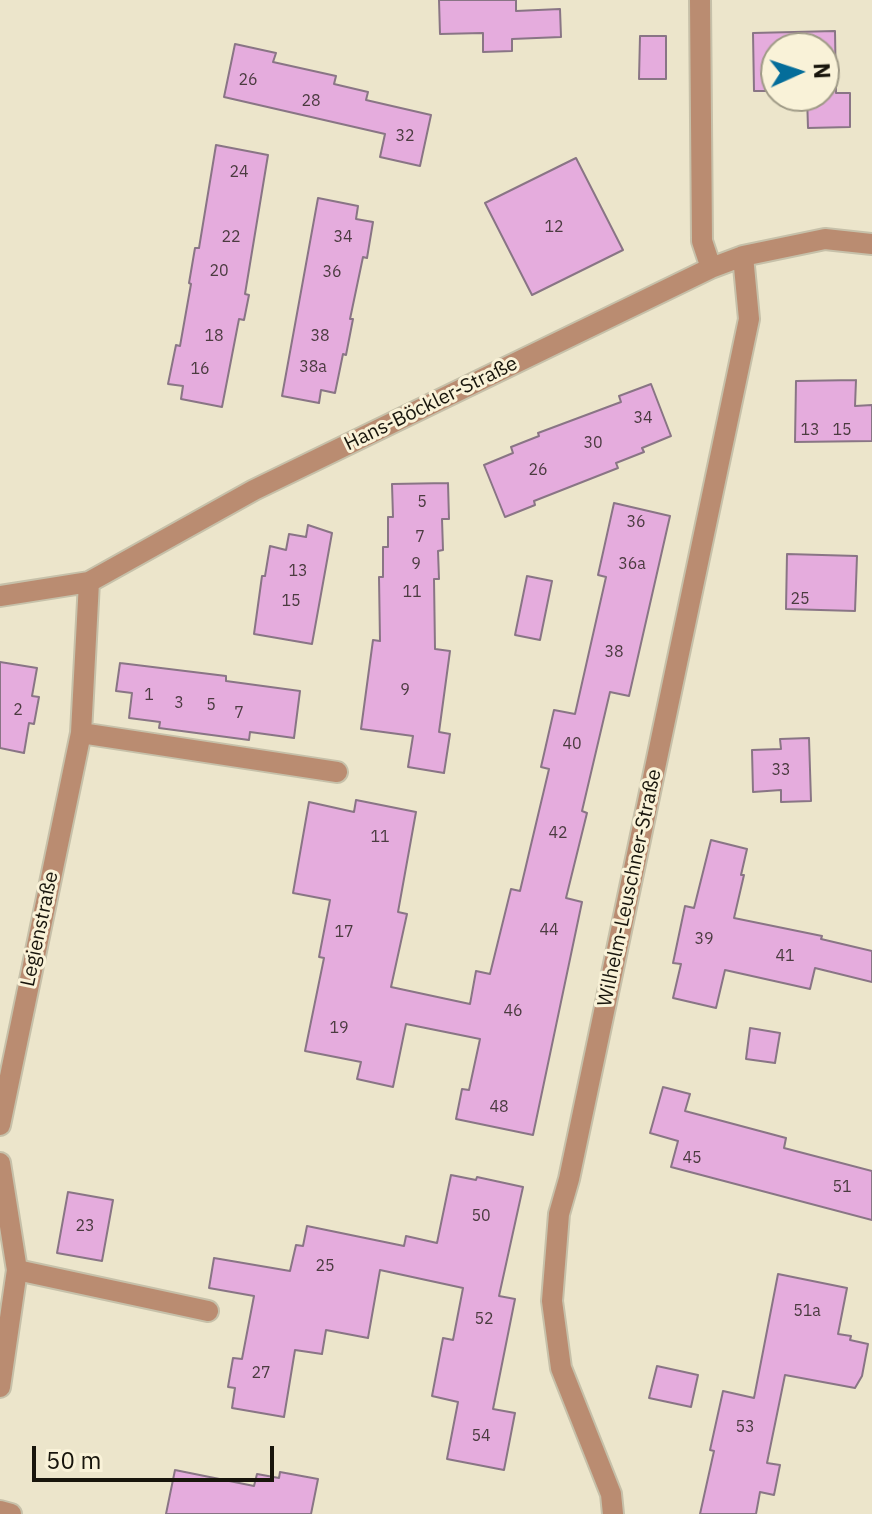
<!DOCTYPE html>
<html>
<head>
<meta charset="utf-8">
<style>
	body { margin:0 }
	#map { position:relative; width:872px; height:1514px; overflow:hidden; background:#ece5cb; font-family:"IBM Plex Sans",sans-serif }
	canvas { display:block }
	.north { position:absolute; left:760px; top:32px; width:80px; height:80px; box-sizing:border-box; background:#f9f2d8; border:2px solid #9f9a86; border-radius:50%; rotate:87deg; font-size:22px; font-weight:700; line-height:32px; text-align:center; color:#18150c }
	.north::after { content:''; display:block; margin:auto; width:28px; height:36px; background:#046d9a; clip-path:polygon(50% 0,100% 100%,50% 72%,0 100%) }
	.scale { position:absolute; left:32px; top:1446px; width:242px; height:36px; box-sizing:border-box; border:4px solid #18150c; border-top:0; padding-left:10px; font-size:24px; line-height:28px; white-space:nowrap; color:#18150c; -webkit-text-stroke:6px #f9f2d8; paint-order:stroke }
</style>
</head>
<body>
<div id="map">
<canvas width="872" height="1514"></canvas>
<div class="north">N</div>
<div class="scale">50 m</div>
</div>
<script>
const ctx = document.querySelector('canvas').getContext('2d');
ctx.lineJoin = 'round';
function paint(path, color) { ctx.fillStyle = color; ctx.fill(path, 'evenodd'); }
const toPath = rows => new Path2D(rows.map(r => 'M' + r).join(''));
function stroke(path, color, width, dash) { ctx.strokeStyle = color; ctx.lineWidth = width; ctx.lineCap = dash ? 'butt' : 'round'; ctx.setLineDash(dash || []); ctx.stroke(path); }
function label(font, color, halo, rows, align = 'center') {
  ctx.font = font + ' "IBM Plex Sans",sans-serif'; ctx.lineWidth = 6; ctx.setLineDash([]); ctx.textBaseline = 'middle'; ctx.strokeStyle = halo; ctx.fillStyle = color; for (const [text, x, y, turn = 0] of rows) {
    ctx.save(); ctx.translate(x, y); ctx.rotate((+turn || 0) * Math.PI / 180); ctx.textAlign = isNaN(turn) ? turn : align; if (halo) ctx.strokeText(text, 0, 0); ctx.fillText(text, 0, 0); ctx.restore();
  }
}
const building = toPath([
	[439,0,516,0,516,11,560,9,561,37,512,39,512,51,483,52,483,33,440,34,439,0],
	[835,31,836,93,850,93,850,127,808,128,807,96,824,96,824,48,776,48,776,91,754,91,753,33,835,31],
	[640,36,666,36,666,79,639,79,640,36],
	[235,44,276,53,273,62,336,76,334,84,368,92,366,100,431,115,420,166,380,157,385,134,224,97,235,44],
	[216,145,268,155,245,294,249,295,244,320,239,319,222,407,181,399,183,386,168,384,176,345,180,346,191,284,189,283,195,248,199,248,216,145],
	[576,158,623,250,532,295,485,203,576,158],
	[318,198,358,206,356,219,373,222,367,258,363,257,350,319,353,319,346,355,343,354,335,393,321,390,319,403,282,396,318,198],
	[856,380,855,406,872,405,872,441,795,442,796,381,856,380],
	[651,384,671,436,642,448,644,452,616,463,618,468,534,501,535,505,505,517,484,465,513,453,511,447,539,436,538,433,621,402,619,396,651,384],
	[448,483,449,519,442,519,443,550,438,551,439,579,434,579,435,649,450,651,439,732,450,734,444,773,408,767,413,736,361,729,373,640,380,641,379,577,383,577,383,547,388,547,388,517,393,517,392,484,448,483],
	[614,503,670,516,629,696,610,692,582,811,587,813,566,898,582,902,533,1135,456,1119,462,1089,469,1090,480,1039,406,1024,393,1087,357,1079,361,1062,305,1051,324,958,319,957,330,900,293,893,309,802,354,812,356,800,416,812,398,912,407,914,391,987,470,1004,476,971,490,974,511,889,520,891,549,769,541,767,554,710,575,714,606,577,598,575,614,503],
	[308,525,332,533,312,644,254,634,262,576,265,576,270,546,286,550,289,534,306,537,308,525],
	[787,554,857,556,855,611,786,609,787,554],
	[527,576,552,581,540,640,515,635,527,576],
	[0,662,37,668,32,696,39,697,34,724,29,723,24,753,0,748,0,662],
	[120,663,226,676,226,681,300,691,294,738,250,732,249,740,159,728,160,722,129,718,132,693,116,691,120,663],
	[809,738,811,801,781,802,781,790,753,792,752,750,781,749,780,739,809,738],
	[711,840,747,849,741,875,744,875,734,918,822,936,821,939,872,951,872,982,815,968,810,989,725,970,716,1008,673,998,681,964,673,963,685,906,694,908,711,840],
	[750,1028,780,1033,775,1063,746,1059,750,1028],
	[663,1087,690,1094,685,1111,786,1138,784,1148,872,1171,872,1220,671,1167,678,1141,650,1133,663,1087],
	[451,1175,476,1180,477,1177,523,1187,499,1296,515,1299,493,1409,515,1413,504,1470,447,1459,458,1402,432,1396,443,1338,453,1340,463,1288,380,1270,368,1338,326,1330,322,1354,295,1350,284,1417,232,1408,235,1388,228,1387,233,1358,242,1359,254,1296,209,1288,214,1258,290,1271,296,1245,303,1246,307,1226,404,1246,406,1236,437,1243,451,1175],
	[68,1192,113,1200,102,1261,57,1253,68,1192],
	[778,1274,847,1288,838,1334,851,1336,850,1340,868,1344,862,1376,855,1388,785,1375,767,1463,780,1465,774,1495,760,1492,756,1514,700,1514,714,1451,710,1450,723,1391,754,1398,778,1274],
	[657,1366,698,1375,691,1407,649,1398,657,1366],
	[175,1470,254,1486,257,1474,279,1478,280,1472,318,1479,311,1514,166,1514,175,1470]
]);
paint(building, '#e5acdd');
stroke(building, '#897585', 2);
const minor = toPath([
	[700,0,702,241,711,268],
	[0,596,89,582,254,490,711,268,743,256,825,239,872,244],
	[81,733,337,772],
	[0,1125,81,733,89,582],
	[0,1163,17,1270,0,1387],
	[17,1270,208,1311],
	[0,1511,11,1514],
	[613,1514,611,1494,561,1368,552,1301,559,1214,569,1179,749,319,743,256]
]);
stroke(minor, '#c6c0a9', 24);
stroke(minor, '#ba8c71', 20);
label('16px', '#4b3b40', null, [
	["26",248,80],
	["28",311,101],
	["32",405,136],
	["24",239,172],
	["12",554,227],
	["22",231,237],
	["34",343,237],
	["20",219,271],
	["36",332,272],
	["18",214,336],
	["38",320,336],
	["38a",313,367],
	["16",200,369],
	["34",643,418],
	["13",810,430],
	["15",842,430],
	["30",593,443],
	["26",538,470],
	["5",422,502],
	["36",636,522],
	["7",420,537],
	["9",416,564],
	["36a",632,564],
	["13",298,571],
	["11",412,592],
	["25",800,599],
	["15",291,601],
	["38",614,652],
	["9",405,690],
	["1",149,695],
	["3",179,703],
	["5",211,705],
	["2",18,710],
	["7",239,713],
	["40",572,744],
	["33",781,770],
	["42",558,833],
	["11",380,837],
	["44",549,930],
	["17",344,932],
	["39",704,939],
	["41",785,956],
	["46",513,1011],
	["19",339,1028],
	["48",499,1107],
	["45",692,1158],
	["51",842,1187],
	["50",481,1216],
	["23",85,1226],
	["25",325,1266],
	["51a",807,1311],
	["52",484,1319],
	["27",261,1373],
	["53",745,1427],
	["54",481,1436]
]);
label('20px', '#18150c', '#f9f2d8', [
	["Hans-Böckler-Straße",431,404,-26],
	["Wilhelm-Leuschner-Straße",630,888,-78],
	["Legienstraße",40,929,-78]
]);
</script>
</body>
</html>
